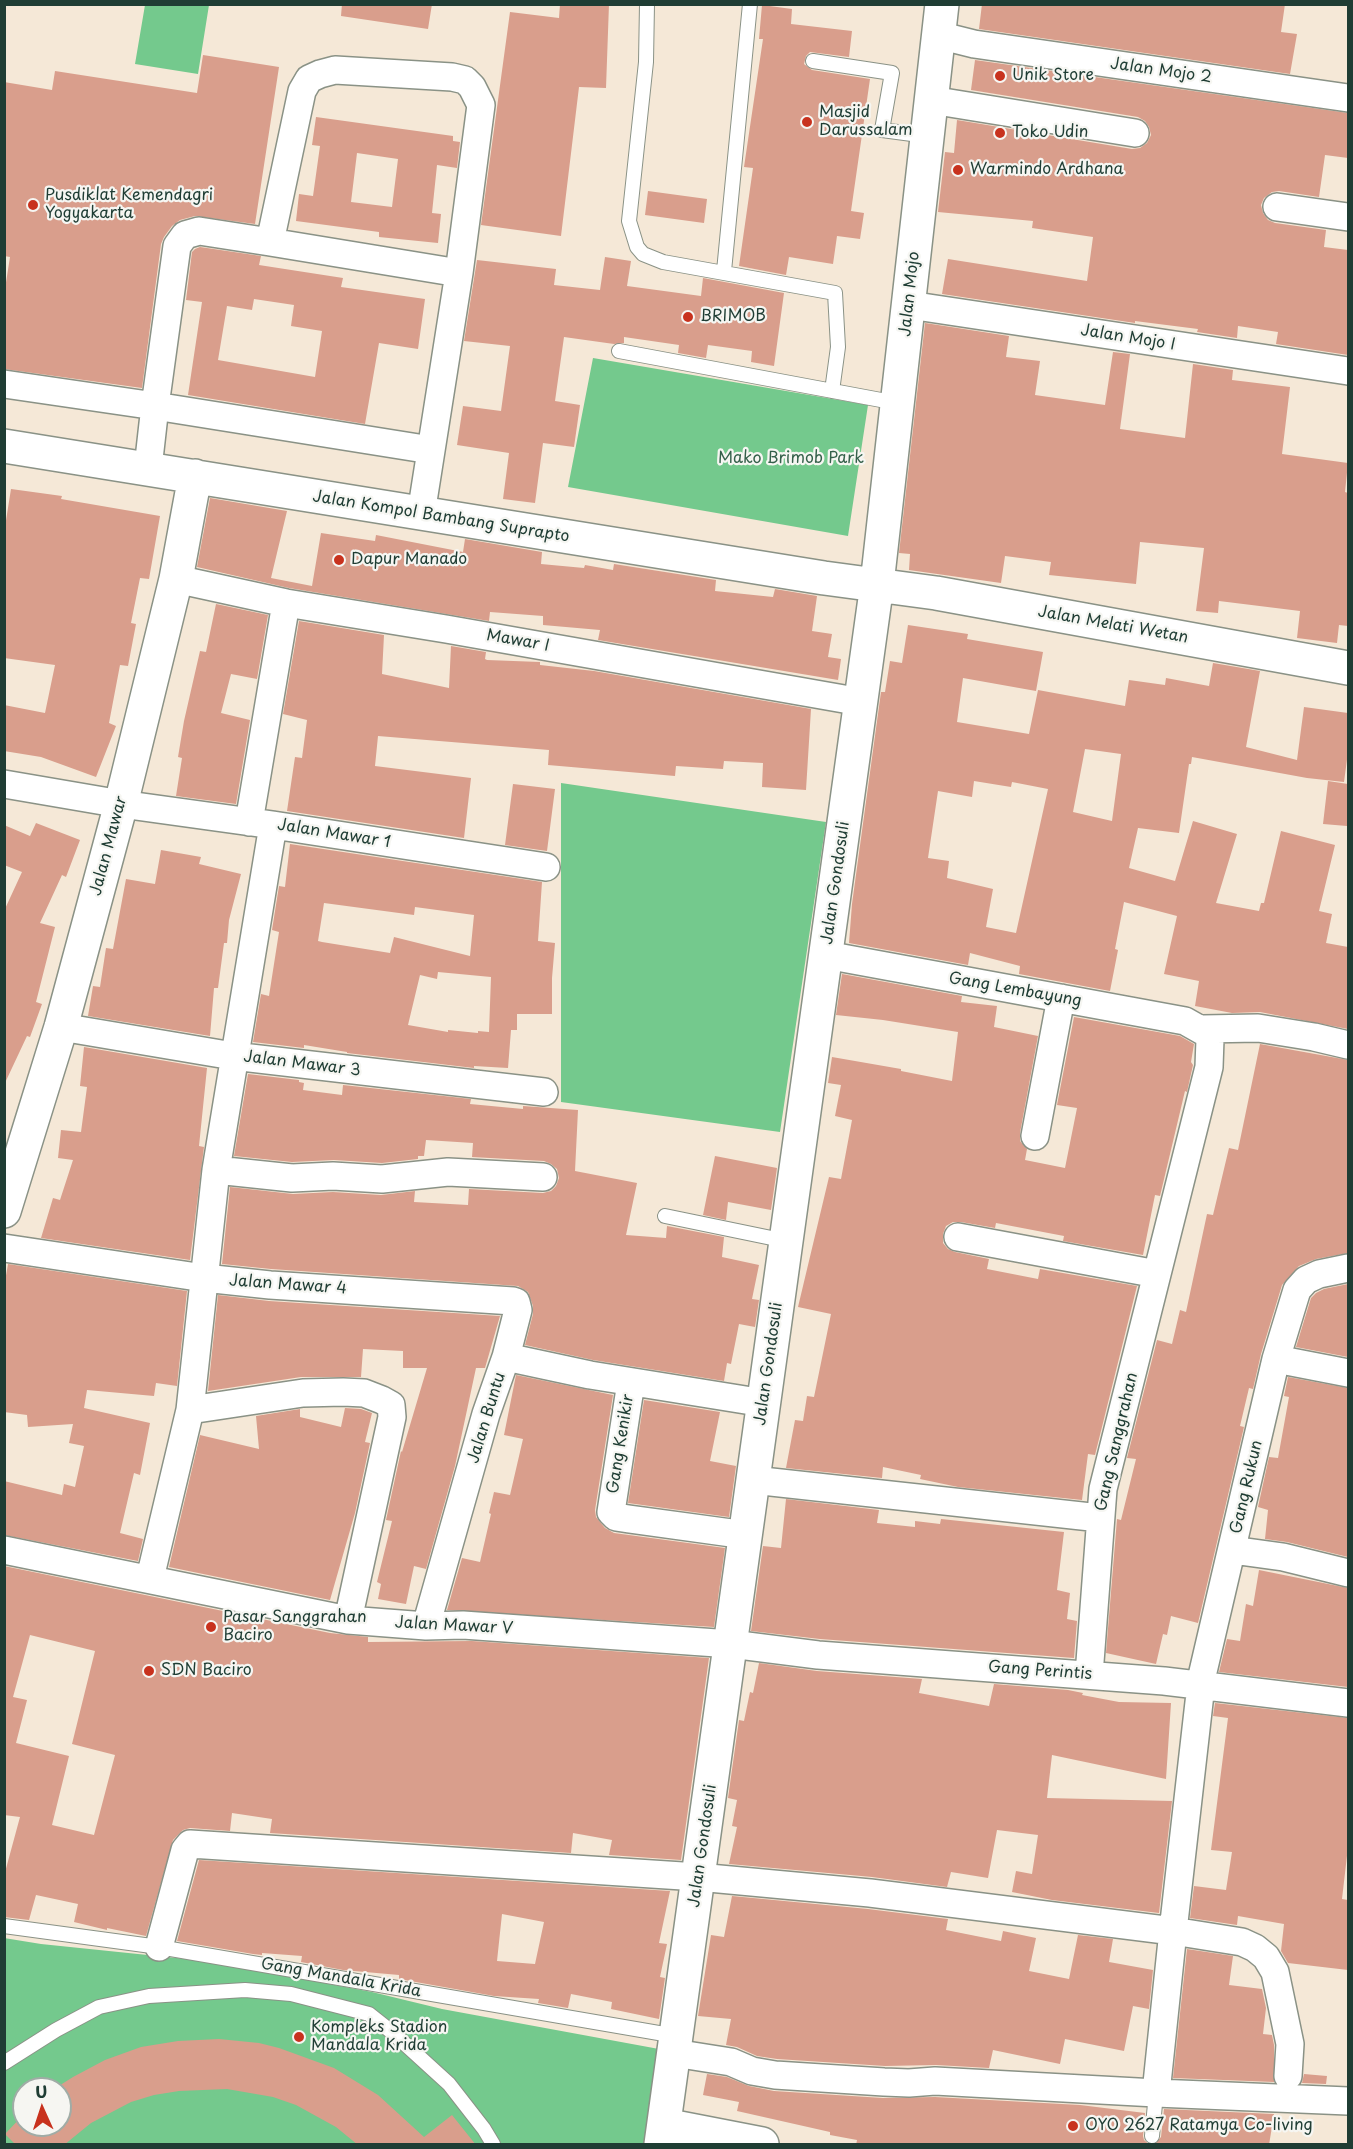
<!DOCTYPE html>
<html>
<head>
<meta charset="utf-8">
<style>
	body { margin:0 }
	#map { position:relative; width:1353px; height:2149px; overflow:hidden; background:#f5e8d7; font-family:"Playpen Sans",sans-serif }
	canvas { display:block }
	.frame { position:absolute; inset:0; border:6px solid #1f3d34; pointer-events:none }
	.north { position:absolute; left:12px; top:2077px; width:60px; height:60px; box-sizing:border-box; background:#f6f6f2; border:2px solid #a0aca6; border-radius:50%; rotate:357deg; font-size:16px; font-weight:700; line-height:24px; text-align:center; color:#1f3d34 }
	.north::after { content:''; display:block; margin:auto; width:21px; height:27px; background:#c8321e; clip-path:polygon(50% 0,100% 100%,50% 72%,0 100%) }
</style>
</head>
<body>
<div id="map">
<canvas width="1353" height="2149"></canvas>
<div class="frame"></div>
<div class="north">U</div>
</div>
<script>
const ctx = document.querySelector('canvas').getContext('2d');
ctx.lineJoin = 'round';
function paint(path, color) { ctx.fillStyle = color; ctx.fill(path, 'evenodd'); }
const toPath = rows => new Path2D(rows.map(r => 'M' + r).join(''));
function stroke(path, color, width, dash) { ctx.strokeStyle = color; ctx.lineWidth = width; ctx.lineCap = dash ? 'butt' : 'round'; ctx.setLineDash(dash || []); ctx.stroke(path); }
function label(font, color, halo, rows, align = 'center') {
  ctx.font = font + ' "Playpen Sans",sans-serif'; ctx.lineWidth = 4.5; ctx.setLineDash([]); ctx.textBaseline = 'middle'; ctx.strokeStyle = halo; ctx.fillStyle = color; for (const [text, x, y, turn = 0] of rows) {
    ctx.save(); ctx.translate(x, y); ctx.rotate((+turn || 0) * Math.PI / 180); ctx.textAlign = isNaN(turn) ? turn : align; if (halo) ctx.strokeText(text, 0, 0); ctx.fillText(text, 0, 0); ctx.restore();
  }
}
paint(toPath([
	[145,5,209,5,198,74,135,64],
	[593,358,868,405,848,536,568,487],
	[561,783,826,822,780,1132,561,1102],
	[4,1938,41,1944,196,1960,255,1970,372,1992,442,2009,659,2049,647,2144,5,2144],
	[24,2089,60,2089,60,2125,24,2125]
]), '#74c98d');
paint(toPath([
	[342,4,432,4,428,29,341,16],
	[560,4,609,4,606,88,579,87,561,236,481,225,510,12,559,18],
	[982,4,1285,4,1281,32,1297,34,1290,74,979,29],
	[762,5,792,9,791,24,852,31,849,57,810,52,806,56,804,64,812,70,870,79,851,211,864,213,860,239,837,236,833,264,789,257,786,275,739,266,753,168,744,167,763,39,759,39],
	[203,55,279,67,255,224,195,216,180,220,172,226,164,237,161,244,142,388,4,369,4,295,10,257,4,256,4,82,52,90,55,71,197,93],
	[975,60,1348,113,1348,158,1325,155,1319,197,1279,191,1272,192,1264,198,1261,205,1263,213,1268,220,1275,223,1326,230,1324,247,1348,250,1348,355,1276,344,1278,332,1238,326,1237,338,1197,332,1198,329,1135,321,1135,323,942,294,948,259,1087,281,1093,237,1032,228,1033,221,938,212,945,152,954,153,957,120,1132,149,1140,148,1147,143,1151,135,1149,127,1145,121,1138,117,971,90],
	[316,117,453,136,453,141,460,142,457,168,437,165,432,213,441,214,438,243,379,237,379,232,296,221,299,194,313,196,320,146,312,145],
	[357,153,398,159,392,207,351,202],
	[648,191,707,199,704,223,645,215],
	[200,247,261,256,259,265,343,278,341,287,425,299,418,349,379,343,365,424,188,395,202,302,186,300,192,252,195,249],
	[254,299,294,305,291,326,322,331,315,377,218,360,227,306,252,310],
	[605,257,631,261,627,286,701,296,703,278,784,293,774,366,751,362,752,351,708,345,706,358,678,353,679,345,624,337,624,343,614,344,564,337,555,401,580,405,574,447,543,443,535,503,503,499,509,453,457,445,463,406,501,411,510,346,464,341,477,260,556,269,554,285,600,290],
	[925,323,1009,336,1006,357,1040,361,1035,395,1105,405,1113,352,1130,354,1120,429,1185,438,1193,364,1233,370,1232,380,1290,387,1282,454,1348,463,1345,492,1348,493,1348,626,1339,625,1337,643,1297,638,1300,611,1219,601,1218,613,1196,611,1204,548,1140,542,1136,584,1049,575,1051,562,1005,556,1001,583,909,570,910,554,899,553],
	[11,489,62,496,61,499,160,516,149,579,140,578,131,623,136,624,128,666,120,665,109,723,116,726,96,777,41,757,4,751,4,705,45,713,55,665,4,658,4,533],
	[210,498,287,511,271,578,312,586,321,533,375,541,376,535,463,552,465,539,542,552,541,564,584,568,585,565,613,570,614,564,716,580,715,591,773,597,775,589,817,596,812,631,832,634,828,657,841,659,838,680,598,640,600,630,543,625,543,616,490,612,489,621,289,588,197,567],
	[216,604,268,615,257,679,231,674,221,713,250,720,236,804,176,796,182,758,178,757,184,721,200,651,206,652],
	[299,621,384,635,382,674,449,688,451,646,486,652,485,659,487,660,540,662,540,665,594,671,811,709,806,790,762,787,763,763,724,761,723,769,676,766,675,776,548,765,549,750,378,736,375,766,471,778,464,838,287,811,295,757,302,758,307,720,283,714],
	[908,625,968,634,967,639,1043,652,1036,691,963,678,957,722,1029,734,1038,690,1125,706,1129,680,1165,685,1166,678,1209,686,1213,663,1260,671,1246,747,1297,760,1304,707,1348,713,1348,752,1344,782,1307,778,1192,757,1191,764,1189,764,1179,833,1138,828,1129,868,1175,881,1193,821,1237,834,1216,903,1259,911,1261,903,1264,903,1281,831,1335,845,1319,911,1332,914,1326,943,1348,947,1348,1029,1260,1012,1232,1013,1195,1006,1199,981,1164,974,1177,916,1124,902,1115,949,1118,950,1110,991,1019,974,1020,966,970,953,968,965,849,943,852,904,881,692,885,692,890,661,902,663],
	[1085,749,1121,754,1112,821,1073,812],
	[974,781,1011,787,1012,782,1048,789,1016,933,986,927,993,889,947,878,949,861,928,858,938,791,972,797],
	[1328,781,1348,784,1347,826,1323,824],
	[513,784,555,789,547,851,505,845],
	[36,823,80,840,66,877,62,875,40,923,55,927,36,1002,42,1004,30,1037,27,1036,4,1085,4,911,22,872,4,865,4,825,30,836],
	[290,844,542,882,538,941,555,943,552,978,552,1014,517,1014,517,1030,511,1030,508,1068,474,1066,474,1068,347,1053,347,1052,304,1045,304,1048,253,1042,261,994,269,996,279,932,272,930,279,886,285,887],
	[324,903,414,915,415,907,474,915,470,956,394,937,390,953,322,942,318,941],
	[438,972,491,977,489,1032,478,1031,478,1033,448,1030,448,1032,408,1025,420,975,437,979],
	[161,850,201,857,199,864,241,874,229,920,227,943,224,943,218,988,214,988,210,1036,88,1016,93,986,100,987,106,948,113,949,126,879,155,884],
	[842,974,962,996,961,1002,997,1006,994,1027,1038,1036,1020,1133,1020,1141,1027,1149,1025,1160,1065,1168,1077,1108,1057,1105,1074,1017,1180,1036,1194,1044,1191,1062,1193,1065,1187,1092,1185,1091,1160,1196,1155,1195,1143,1255,1063,1241,1064,1236,996,1223,995,1228,961,1222,953,1222,946,1226,943,1234,943,1243,948,1249,955,1252,989,1259,987,1269,1038,1279,1040,1269,1137,1286,1095,1455,1088,1454,1082,1500,958,1487,920,1479,921,1475,883,1467,882,1478,786,1468,795,1420,803,1421,807,1396,814,1397,831,1314,798,1307,829,1177,841,1179,852,1120,835,1116,841,1085,828,1083,832,1057,901,1069,901,1071,952,1081,958,1032,883,1020,836,1015],
	[1260,1044,1348,1060,1348,1253,1316,1259,1299,1266,1282,1285,1261,1354,1253,1389,1249,1388,1240,1426,1244,1427,1198,1623,1171,1616,1167,1635,1163,1634,1156,1664,1106,1653,1117,1519,1121,1520,1136,1459,1127,1458,1157,1340,1172,1344,1180,1310,1186,1312,1207,1214,1213,1215,1229,1148,1238,1150],
	[84,1047,207,1068,199,1146,204,1147,190,1260,41,1238,53,1198,60,1200,73,1160,58,1158,61,1130,81,1132,87,1087,80,1086],
	[248,1074,299,1080,299,1082,304,1083,303,1090,342,1095,343,1085,471,1099,470,1104,523,1109,523,1106,578,1110,575,1171,637,1183,626,1235,666,1238,667,1226,724,1237,722,1257,759,1265,752,1299,759,1300,755,1327,739,1324,731,1364,727,1363,724,1381,593,1360,525,1345,533,1314,533,1306,528,1292,518,1286,271,1269,222,1264,230,1187,293,1194,333,1192,381,1195,415,1191,414,1202,468,1205,469,1189,543,1193,551,1191,556,1186,559,1178,557,1169,551,1164,544,1161,472,1157,473,1143,426,1140,424,1156,418,1156,418,1159,382,1163,334,1160,292,1162,234,1156],
	[715,1156,777,1168,771,1210,728,1202,726,1220,703,1215],
	[8,1264,187,1291,177,1386,156,1383,154,1396,87,1390,84,1408,150,1423,140,1475,134,1473,120,1533,143,1539,138,1561,4,1535,4,1481,62,1495,64,1484,75,1487,84,1446,69,1443,73,1424,28,1427,27,1415,4,1412,4,1287],
	[1348,1284,1348,1357,1296,1347,1311,1298,1316,1293,1324,1289],
	[218,1295,269,1301,500,1316,485,1368,476,1368,455,1466,426,1569,414,1566,406,1604,378,1599,381,1584,377,1582,392,1521,386,1520,401,1451,402,1452,427,1368,403,1368,403,1351,363,1349,361,1377,301,1377,208,1391],
	[516,1375,613,1395,595,1510,596,1517,605,1528,614,1533,725,1548,714,1627,447,1610,462,1558,480,1562,491,1514,489,1513,494,1492,510,1495,523,1439,504,1435],
	[1288,1377,1348,1388,1348,1557,1287,1542,1265,1539,1268,1510,1258,1507,1269,1457,1278,1458,1289,1397,1284,1396],
	[644,1400,720,1412,710,1461,736,1466,729,1517,628,1503],
	[345,1408,361,1409,372,1413,365,1442,370,1443,355,1513,330,1600,169,1567,200,1435,259,1449,256,1416,300,1409,300,1417,341,1427],
	[786,1499,879,1510,877,1523,915,1527,915,1521,940,1524,941,1519,1064,1532,1057,1590,1070,1593,1067,1619,1077,1621,1074,1658,820,1639,751,1631,763,1546,781,1548],
	[4,1566,330,1633,368,1637,368,1642,472,1641,709,1658,681,1860,609,1855,612,1840,573,1833,571,1853,270,1833,272,1819,232,1813,230,1831,190,1828,183,1830,173,1840,146,1936,107,1928,107,1930,74,1922,78,1904,36,1895,29,1920,4,1917,4,1876,20,1817,4,1815],
	[30,1635,95,1651,72,1744,115,1755,94,1835,52,1825,69,1756,16,1743,27,1700,13,1697],
	[1259,1570,1348,1588,1348,1687,1219,1672,1227,1639,1240,1641,1246,1604,1253,1606],
	[759,1663,817,1671,922,1679,919,1693,989,1706,994,1684,1068,1690,1083,1693,1082,1695,1119,1702,1171,1703,1166,1779,1052,1755,1047,1798,1172,1801,1159,1913,1052,1900,1012,1892,1016,1871,1032,1874,1038,1835,997,1830,988,1878,951,1872,947,1887,872,1877,729,1864,737,1827,732,1826,737,1800,728,1798,739,1720,744,1721,750,1692,753,1693],
	[1215,1703,1348,1718,1348,1847,1342,1899,1348,1900,1348,1970,1288,1963,1281,1951,1284,1924,1238,1916,1237,1925,1190,1918,1194,1886,1226,1890,1232,1852,1211,1850,1228,1718,1213,1716],
	[199,1860,670,1891,659,1943,667,1944,660,1977,665,1978,659,2019,611,2009,612,2002,571,1994,568,2008,538,2003,539,1999,494,1996,399,1979,399,1975,343,1970,301,1962,302,1956,262,1953,262,1955,253,1954,177,1941],
	[502,1914,544,1922,535,1964,497,1961],
	[732,1896,868,1909,948,1919,946,1930,1001,1941,1003,1931,1036,1938,1029,1971,1069,1979,1078,1935,1113,1939,1109,1962,1153,1970,1149,2009,1133,2006,1124,2051,1065,2039,1060,2064,993,2050,989,2068,936,2065,885,2066,777,2059,757,2056,737,2047,726,2045,731,2019,698,2016,711,1935,724,1937],
	[1187,1949,1233,1956,1229,1985,1262,1989,1266,2008,1263,2034,1272,2035,1274,2045,1274,2082,1173,2078],
	[219,2039,259,2043,279,2048,334,2068,378,2095,424,2137,452,2115,476,2145,358,2145,336,2127,296,2105,273,2097,227,2089,179,2091,154,2095,131,2102,91,2123,64,2145,16,2145,5,2134,24,2114,24,2125,60,2125,60,2089,54,2089,73,2077,105,2060,141,2047,178,2041],
	[707,2074,727,2077,749,2086,774,2091,883,2098,935,2097,1080,2105,1145,2113,1143,2136,1144,2140,1150,2145,856,2145,857,2140,830,2135,830,2132,737,2111,739,2102,703,2095],
	[1304,2074,1327,2076,1326,2084,1302,2083],
	[1164,2109,1274,2114,1269,2145,1154,2145,1161,2137]
]), '#d99e8c');
const service = toPath([
	[647,4,646,62,629,221,637,247,643,254,663,262,835,293,838,347,832,391],
	[813,61,892,73,882,130,927,136],
	[724,271,750,4],
	[619,351,897,403],
	[665,1216,786,1241],
	[4,1926,159,1947,676,2036],
	[4,2063,56,2030,99,2007,149,1996,245,1990,291,1994,369,2014,393,2033,449,2084,484,2129,493,2144],
	[1152,2136,1156,2093]
]);
const minor = toPath([
	[938,35,974,44,1348,98],
	[931,100,1135,133],
	[1277,207,1348,217],
	[270,242,459,273],
	[909,305,1348,371],
	[4,384,155,406,177,246,185,235,199,231,270,242,302,91,309,79,320,74,335,70,452,77,465,80,472,87,481,105,459,273,421,514],
	[148,468,155,406,431,450],
	[176,579,286,603,446,629,861,702],
	[4,784,121,804,273,825,546,867],
	[249,822,286,603],
	[826,955,1185,1021,1208,1034,1210,1039,1209,1067,1103,1489,1089,1675],
	[61,1027,233,1056,544,1092],
	[1203,1029,1258,1028,1314,1037,1348,1045],
	[1035,1136,1061,998],
	[216,1170,273,825],
	[958,1237,1157,1274],
	[4,1248,204,1278,270,1285,513,1301,516,1302,518,1310,506,1357],
	[1276,1359,1348,1373],
	[631,1382,611,1512,616,1517,629,1519,746,1535],
	[190,1410,303,1393,343,1392,364,1393,382,1400,391,1405,392,1417,348,1620],
	[753,1480,1100,1518],
	[4,1550,348,1620,426,1626,463,1625,731,1644,818,1655,1164,1681,1348,1703],
	[1232,1550,1283,1557,1348,1573],
	[150,1578,190,1410,216,1170,292,1178,333,1176,382,1179,448,1172,543,1177],
	[426,1626,486,1414,506,1357,590,1375,764,1403],
	[159,1947,185,1850,190,1844,698,1877,870,1893,1173,1931,1202,1676,1276,1359,1297,1290,1306,1280,1319,1274,1348,1268],
	[674,2053,731,2062,752,2071,775,2075,884,2082,909,2083,935,2081,1156,2093,1348,2101],
	[1156,2093,1173,1931,1242,1942,1255,1948,1266,1957,1275,1972,1290,2044,1288,2076]
]);
const tertiary = toPath([
	[4,446,824,578,936,593,1348,668],
	[4,1211,61,1027,121,804,176,579,195,476],
	[664,2125,762,2144],
	[661,2144,877,584,942,4]
]);
stroke(service, '#8a9286', 16);
stroke(minor, '#8a9286', 30);
stroke(tertiary, '#8a9286', 36);
stroke(service, '#fff', 14);
stroke(minor, '#fff', 27);
stroke(tertiary, '#fff', 33);
for (const [x, y, r, color] of [
	[1000,76,6,"#c8321e"],
	[807,122,6,"#c8321e"],
	[1000,133,6,"#c8321e"],
	[958,170,6,"#c8321e"],
	[33,205,6,"#c8321e"],
	[688,317,6,"#c8321e"],
	[339,560,6,"#c8321e"],
	[211,1627,6,"#c8321e"],
	[149,1671,6,"#c8321e"],
	[299,2037,6,"#c8321e"],
	[1073,2126,6,"#c8321e"]
]) { const dot = new Path2D(); dot.arc(x, y, r, 0, 2 * Math.PI); ctx.fillStyle = color; ctx.fill(dot); stroke(dot, '#f6f6f2', 2); }
label('16px', '#1f3d34', '#f6f6f2', [
	["Jalan Mojo 2",1161,71,8],
	["Jalan Mojo",910,294,-84],
	["Jalan Mojo I",1128,338,9],
	["Jalan Kompol Bambang Suprapto",441,517,9],
	["Jalan Melati Wetan",1113,625,10],
	["Mawar I",518,641,10],
	["Jalan Mawar 1",334,834,9],
	["Jalan Mawar",109,846,-75],
	["Jalan Gondosuli",836,883,-82],
	["Gang Lembayung",1015,990,10],
	["Jalan Mawar 3",302,1064,7],
	["Jalan Mawar 4",288,1285,4],
	["Jalan Gondosuli",769,1364,-82],
	["Jalan Buntu",487,1418,-73],
	["Gang Sanggrahan",1117,1442,-77],
	["Gang Kenikir",621,1444,-81],
	["Gang Rukun",1247,1487,-77],
	["Jalan Mawar V",454,1626,3],
	["Gang Perintis",1040,1671,4],
	["Jalan Gondosuli",703,1846,-82],
	["Gang Mandala Krida",341,1978,10]
]);
label('16px', '#1f3d34', '#f6f6f2', [
	["Unik Store",1012,76],
	["Masjid",819,113],
	["Darussalam",819,131],
	["Toko Udin",1012,133],
	["Warmindo Ardhana",970,170],
	["Pusdiklat Kemendagri",45,196],
	["Yogyakarta",45,214],
	["BRIMOB",700,317],
	["Dapur Manado",351,560],
	["Pasar Sanggrahan",223,1618],
	["Baciro",223,1636],
	["SDN Baciro",161,1671],
	["Kompleks Stadion",311,2028],
	["Mandala Krida",311,2046],
	["OYO 2627 Ratamya Co-living",1085,2126]
], 'left');
label('16px', '#34604a', '#f6f6f2', [
	["Mako Brimob Park",791,459]
]);
</script>
</body>
</html>
